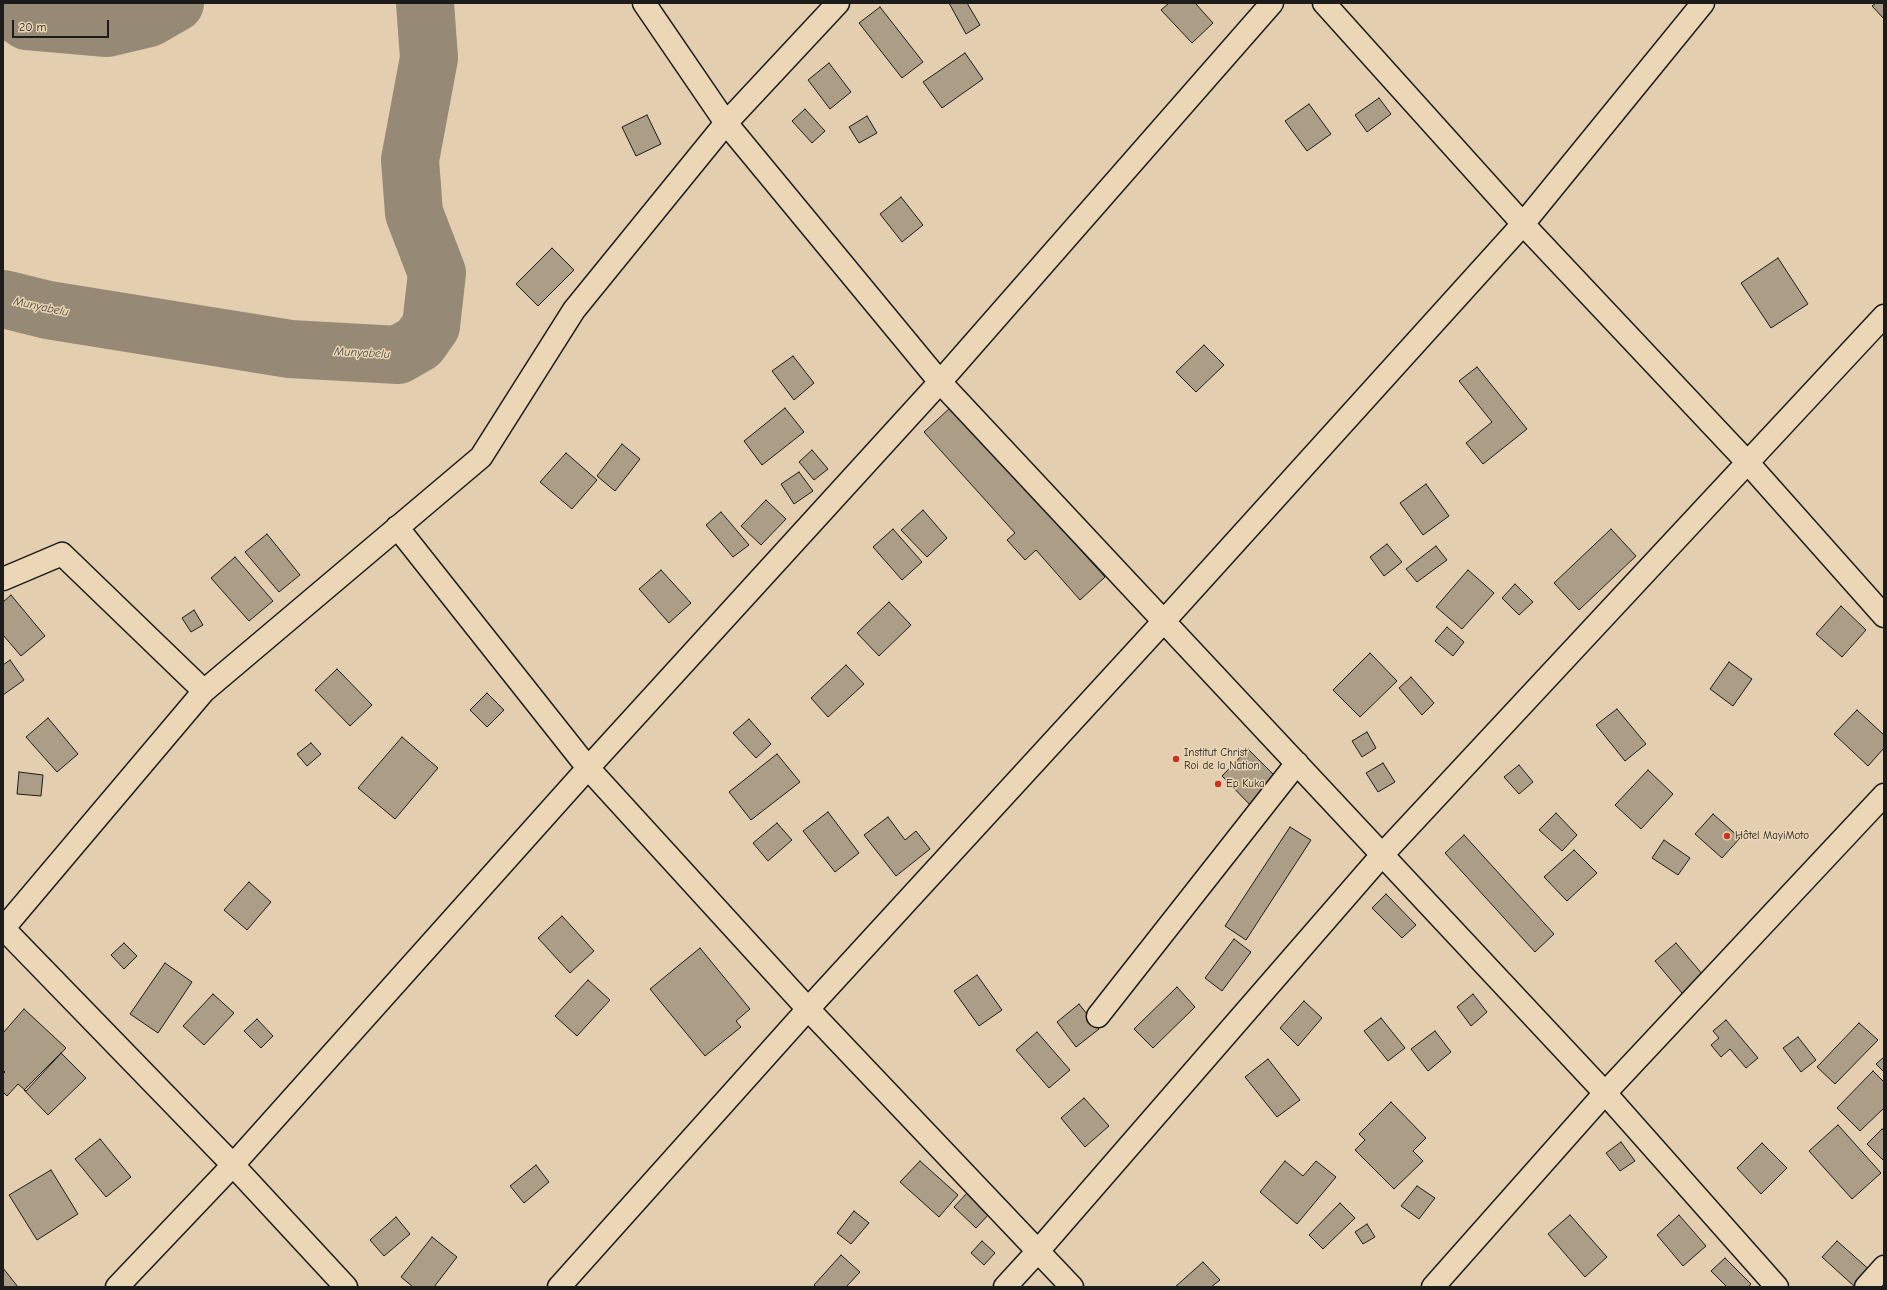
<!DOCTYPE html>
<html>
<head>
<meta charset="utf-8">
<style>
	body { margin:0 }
	#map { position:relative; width:1887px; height:1290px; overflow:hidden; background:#e3cfaf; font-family:"Comic Neue",sans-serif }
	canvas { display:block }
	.frame { position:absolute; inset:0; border:4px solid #1c1c1c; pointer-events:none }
	.scale { position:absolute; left:12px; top:20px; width:97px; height:18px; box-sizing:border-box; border:2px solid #1c1c1c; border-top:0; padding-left:5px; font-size:12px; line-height:14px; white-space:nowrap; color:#1c1c1c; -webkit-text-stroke:3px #ebd6b5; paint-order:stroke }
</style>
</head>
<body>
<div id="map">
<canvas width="1887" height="1290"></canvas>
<div class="frame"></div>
<div class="scale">20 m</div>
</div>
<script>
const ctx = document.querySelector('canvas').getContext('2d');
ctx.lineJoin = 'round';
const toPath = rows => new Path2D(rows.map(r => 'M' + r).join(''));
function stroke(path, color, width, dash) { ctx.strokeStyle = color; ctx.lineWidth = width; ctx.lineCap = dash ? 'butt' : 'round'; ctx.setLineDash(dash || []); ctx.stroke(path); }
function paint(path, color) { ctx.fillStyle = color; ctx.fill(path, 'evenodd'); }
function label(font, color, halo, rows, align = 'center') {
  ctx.font = font + ' "Comic Neue",sans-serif'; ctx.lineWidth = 3; ctx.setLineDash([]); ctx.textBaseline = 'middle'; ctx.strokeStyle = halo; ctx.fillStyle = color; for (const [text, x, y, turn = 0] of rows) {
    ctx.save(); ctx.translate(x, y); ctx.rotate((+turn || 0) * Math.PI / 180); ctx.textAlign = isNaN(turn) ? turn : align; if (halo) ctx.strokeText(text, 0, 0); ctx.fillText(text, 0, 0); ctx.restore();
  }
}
stroke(toPath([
	[3,5,27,21,107,28,149,18,175,3],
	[3,299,48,310,290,349,398,355,419,343,431,326,437,273,414,213,410,160,429,58,425,3]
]), '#968a76', 58);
const building = toPath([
	[949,3,967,3,980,25,966,34,949,3],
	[1169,3,1195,3,1213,23,1192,43,1161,10,1169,3],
	[1876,3,1884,3,1884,19,1872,6,1876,3],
	[880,7,923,62,902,78,859,23,880,7],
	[965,53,983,79,942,108,923,82,965,53],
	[829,63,851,92,830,109,808,80,829,63],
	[1379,98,1391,114,1367,132,1355,115,1379,98],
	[1309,104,1331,134,1307,151,1285,121,1309,104],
	[805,109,825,131,812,143,792,121,805,109],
	[647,115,661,144,636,156,622,127,647,115],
	[867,116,877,133,859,143,849,127,867,116],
	[901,197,923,225,902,242,880,214,901,197],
	[552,248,574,270,538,306,516,284,552,248],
	[1778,258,1808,304,1771,328,1741,283,1778,258],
	[1204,345,1224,365,1196,392,1176,372,1204,345],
	[793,356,814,383,794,400,772,371,793,356],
	[1477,367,1527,429,1483,464,1466,443,1492,422,1459,381,1477,367],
	[951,407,1105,577,1080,600,1036,550,1025,560,1007,540,1015,533,924,432,951,407],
	[785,408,804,432,762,465,744,441,785,408],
	[622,444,640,459,615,491,597,476,622,444],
	[812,450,828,469,814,480,799,462,812,450],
	[566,453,597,480,572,509,540,482,566,453],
	[799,472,813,491,794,504,781,484,799,472],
	[1426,484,1449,516,1423,535,1400,503,1426,484],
	[766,500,786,519,761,545,741,526,766,500],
	[923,510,947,538,927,557,901,530,923,510],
	[721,512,749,545,733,557,706,525,721,512],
	[893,529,922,562,902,580,873,547,893,529],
	[1611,529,1636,556,1579,610,1554,583,1611,529],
	[267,534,300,575,279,592,245,552,267,534],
	[1387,544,1402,562,1384,576,1370,557,1387,544],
	[1436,546,1447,560,1417,582,1406,569,1436,546],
	[235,557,273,601,249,621,211,578,235,557],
	[661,570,691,603,669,623,639,589,661,570],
	[1468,570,1494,593,1462,629,1436,607,1468,570],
	[1515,584,1533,602,1519,615,1502,598,1515,584],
	[11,595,45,636,21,656,3,635,3,602,11,595],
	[889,602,911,625,879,656,857,633,889,602],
	[1841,606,1866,630,1842,657,1816,634,1841,606],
	[194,610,203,625,191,632,182,618,194,610],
	[1447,627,1464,642,1453,656,1435,641,1447,627],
	[1370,653,1397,681,1360,717,1333,690,1370,653],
	[10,660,24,680,3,695,3,665,10,660],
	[1729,662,1752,679,1733,706,1710,689,1729,662],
	[846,665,864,684,828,717,811,698,846,665],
	[337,669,372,705,350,726,315,690,337,669],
	[1411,677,1434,703,1422,715,1399,688,1411,677],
	[487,693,504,710,487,727,470,710,487,693],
	[1617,709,1646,744,1625,761,1596,725,1617,709],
	[1857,710,1884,735,1884,748,1868,766,1834,734,1857,710],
	[48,718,78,754,57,772,26,737,48,718],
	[749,719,771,744,756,758,733,733,749,719],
	[1367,732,1376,748,1362,757,1352,741,1367,732],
	[402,737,438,768,395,819,358,788,402,737],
	[311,743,321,754,307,766,297,754,311,743],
	[1248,749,1284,785,1257,812,1222,776,1248,749],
	[777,754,800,782,751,820,729,792,777,754],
	[1383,763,1395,782,1378,792,1366,773,1383,763],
	[1519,765,1533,782,1519,794,1504,777,1519,765],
	[1648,770,1673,794,1641,829,1615,805,1648,770],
	[19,772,43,775,41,796,17,794,19,772],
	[828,812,859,853,835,872,803,831,828,812],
	[1556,813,1577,835,1562,851,1539,830,1556,813],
	[1713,814,1740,838,1722,858,1695,834,1713,814],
	[888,817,905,840,916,831,930,849,896,876,864,835,888,817],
	[777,823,792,840,768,861,753,843,777,823],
	[1290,827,1311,840,1246,940,1225,926,1290,827],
	[1464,835,1554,934,1535,952,1445,853,1464,835],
	[1664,840,1690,858,1678,875,1652,858,1664,840],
	[1574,850,1597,873,1567,901,1544,877,1574,850],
	[249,882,271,902,247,930,224,910,249,882],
	[1386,894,1416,925,1402,938,1372,908,1386,894],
	[562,916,594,951,570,973,538,938,562,916],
	[1234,939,1251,952,1222,991,1205,978,1234,939],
	[124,943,137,956,124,969,111,955,124,943],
	[1676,943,1703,975,1682,993,1655,961,1676,943],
	[700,948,750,1009,736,1021,741,1027,705,1056,650,989,700,948],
	[165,963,192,982,158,1033,130,1014,165,963],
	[977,975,1002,1010,979,1026,954,991,977,975],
	[588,980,610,1000,577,1036,555,1016,588,980],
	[1177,987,1195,1007,1153,1048,1134,1029,1177,987],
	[213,994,234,1013,204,1045,183,1026,213,994],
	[1473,994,1487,1012,1471,1026,1457,1007,1473,994],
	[1304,1001,1322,1018,1298,1046,1280,1028,1304,1001],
	[1079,1004,1099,1029,1076,1047,1057,1022,1079,1004],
	[24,1009,66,1048,26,1091,18,1084,7,1096,3,1092,3,1074,5,1072,3,1070,3,1033,24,1009],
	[1381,1018,1405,1048,1388,1061,1364,1031,1381,1018],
	[257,1019,273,1036,261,1048,244,1031,257,1019],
	[1726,1020,1758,1058,1746,1068,1730,1049,1721,1057,1711,1045,1719,1038,1713,1031,1726,1020],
	[1859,1023,1878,1040,1835,1084,1817,1067,1859,1023],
	[1435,1031,1451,1052,1428,1071,1411,1049,1435,1031],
	[1037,1032,1070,1070,1049,1088,1016,1050,1037,1032],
	[1798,1037,1816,1060,1801,1072,1783,1048,1798,1037],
	[61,1053,86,1078,48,1115,24,1090,61,1053],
	[1884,1057,1884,1072,1876,1064,1884,1057],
	[1268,1059,1300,1100,1277,1117,1245,1077,1268,1059],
	[1873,1071,1884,1082,1884,1108,1860,1131,1837,1108,1873,1071],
	[1084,1098,1109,1126,1085,1147,1061,1118,1084,1098],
	[1391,1102,1426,1138,1413,1151,1423,1161,1394,1189,1355,1150,1365,1140,1359,1134,1391,1102],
	[1838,1125,1881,1173,1852,1199,1809,1151,1838,1125],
	[1882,1129,1884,1131,1884,1161,1867,1144,1882,1129],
	[100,1139,131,1177,106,1197,75,1159,100,1139],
	[1621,1142,1635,1161,1620,1171,1606,1153,1621,1142],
	[1762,1143,1787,1168,1761,1194,1737,1168,1762,1143],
	[920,1161,958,1195,939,1217,900,1182,920,1161],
	[1285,1161,1303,1176,1316,1161,1336,1177,1297,1224,1260,1192,1285,1161],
	[536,1165,549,1182,524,1203,510,1186,536,1165],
	[51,1170,78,1214,37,1240,9,1195,51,1170],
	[1417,1186,1435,1198,1419,1219,1401,1206,1417,1186],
	[968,1192,991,1212,976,1228,954,1207,968,1192],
	[1340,1203,1355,1218,1323,1249,1309,1235,1340,1203],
	[854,1211,869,1223,851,1244,837,1233,854,1211],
	[1570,1215,1607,1257,1585,1277,1548,1234,1570,1215],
	[1679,1215,1706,1246,1683,1266,1657,1235,1679,1215],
	[396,1217,410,1234,384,1256,370,1240,396,1217],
	[1367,1224,1375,1237,1363,1244,1355,1232,1367,1224],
	[432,1237,457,1257,434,1287,413,1287,401,1277,432,1237],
	[982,1241,995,1253,984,1265,971,1253,982,1241],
	[1837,1241,1872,1272,1859,1287,1855,1287,1822,1257,1837,1241],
	[841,1255,860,1272,846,1287,816,1287,814,1285,841,1255],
	[1725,1258,1751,1284,1748,1287,1727,1287,1711,1271,1725,1258],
	[1203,1262,1220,1280,1211,1287,1175,1287,1203,1262],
	[3,1268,18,1287,3,1287,3,1268]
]);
paint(building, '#ac9d86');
stroke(building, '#1c1c1c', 1);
const minor = toPath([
	[644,3,726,123,940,382,1605,1093,1777,1287],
	[1324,3,1523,224,1748,463,1884,616],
	[397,527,588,768,808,1009,1072,1287],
	[3,579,62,554,204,691],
	[3,928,233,1165,346,1287],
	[3,929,204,691,481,457,574,310,726,123,838,3],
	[1098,1016,1297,763],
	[117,1287,233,1165,588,768,940,382,1272,3],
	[559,1287,808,1009,1164,621,1523,224,1703,3],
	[1005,1287,1038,1251,1382,855,1884,316],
	[1433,1287,1605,1093,1884,795],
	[1866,1287,1884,1267]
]);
stroke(minor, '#1c1c1c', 25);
stroke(minor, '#ebd6b5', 22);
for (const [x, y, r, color] of [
	[1176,759,4,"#c8321e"],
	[1218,784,4,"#c8321e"],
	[1727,836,4,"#c8321e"]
]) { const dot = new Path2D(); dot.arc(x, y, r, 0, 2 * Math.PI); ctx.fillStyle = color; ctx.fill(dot); stroke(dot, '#ebd6b5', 1.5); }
label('11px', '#1c1c1c', '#ebd6b5', [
	["Institut Christ",1184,753],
	["Roi de la Nation",1184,766],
	["Ep Kuka",1226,784],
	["Hôtel MayiMoto",1735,836]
], 'left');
label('italic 12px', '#47423c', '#ebd6b5', [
	["Munyabelu",41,307,12],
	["Munyabelu",362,353,3]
]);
</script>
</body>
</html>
